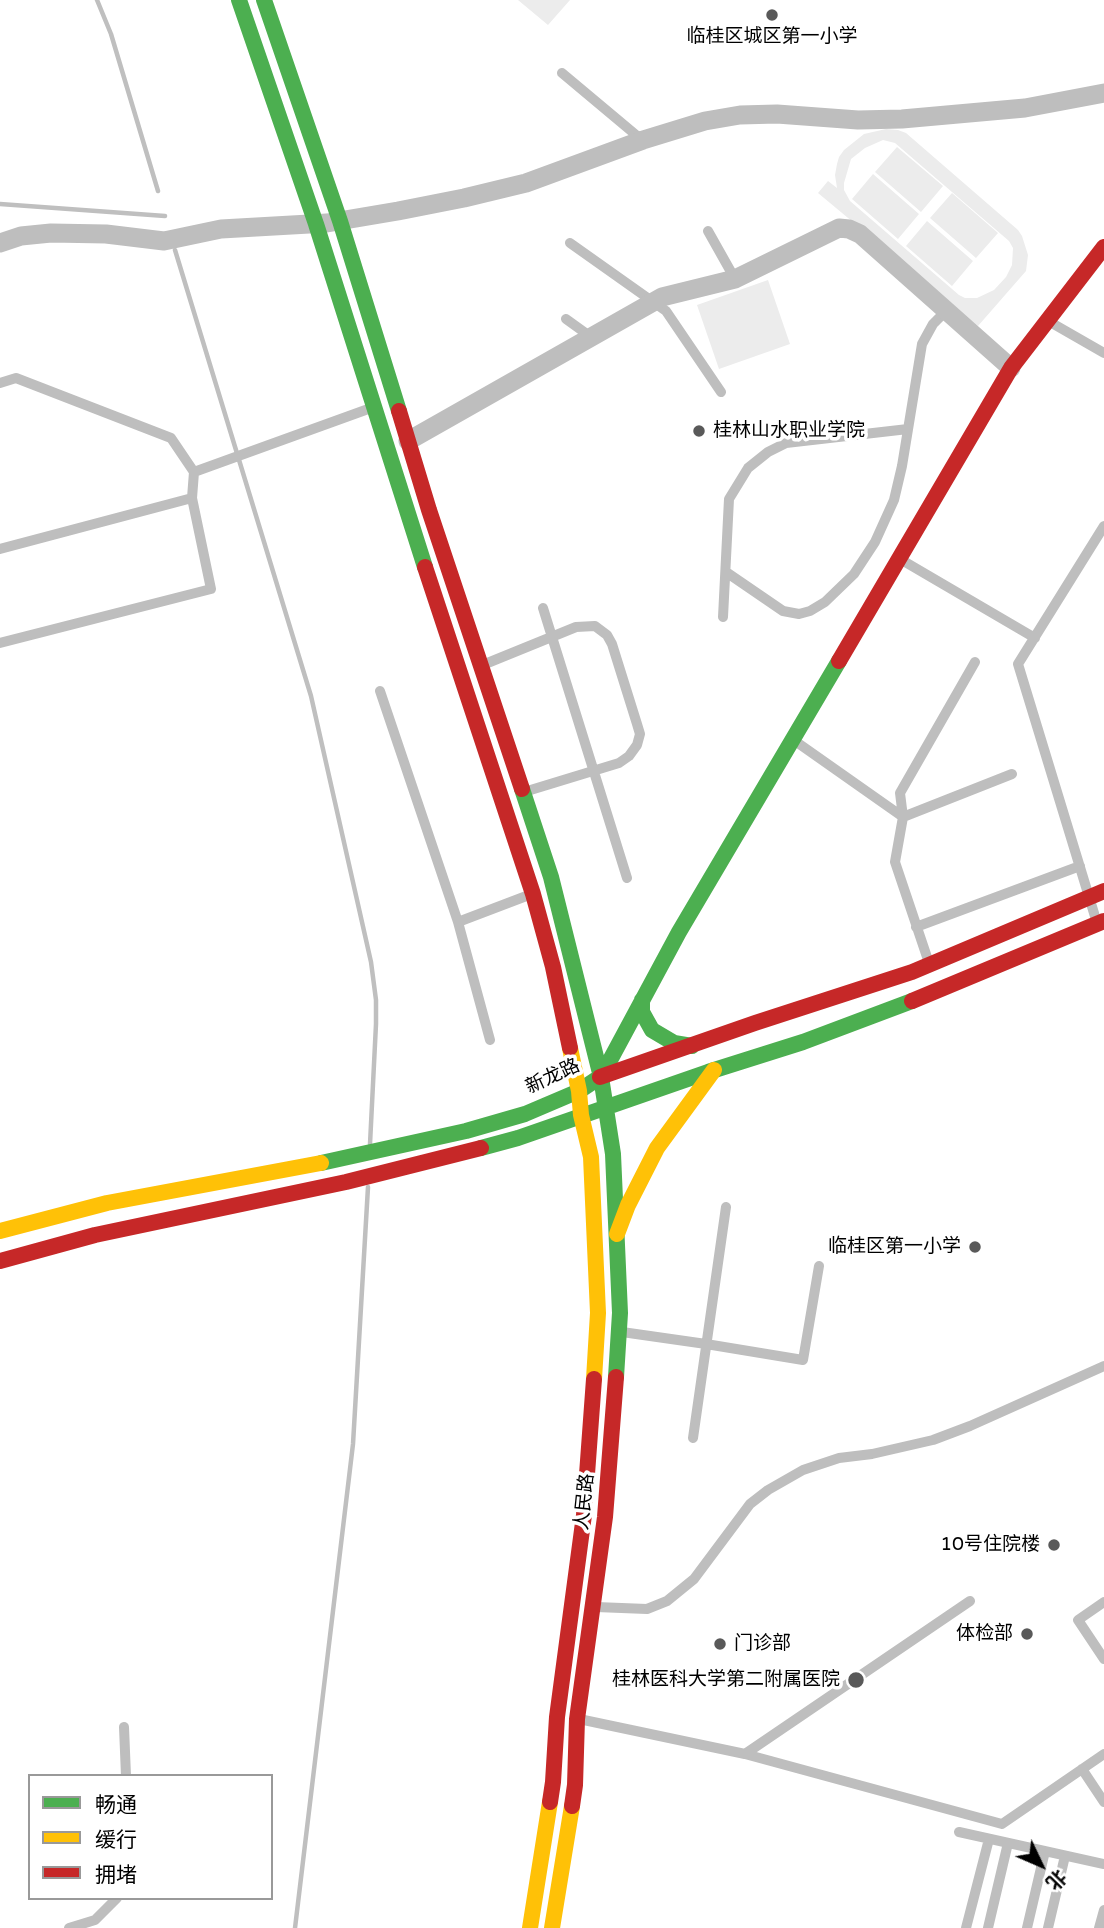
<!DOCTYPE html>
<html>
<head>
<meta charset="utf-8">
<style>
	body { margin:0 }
	#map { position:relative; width:1104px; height:1928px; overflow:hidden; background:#fff; font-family:"Varela Round","Noto Sans SC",sans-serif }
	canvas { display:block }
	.legend { position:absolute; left:28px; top:1774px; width:245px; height:126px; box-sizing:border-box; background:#fff; border:2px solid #999; margin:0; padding:9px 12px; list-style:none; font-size:21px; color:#000 }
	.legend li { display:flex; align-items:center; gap:14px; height:35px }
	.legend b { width:35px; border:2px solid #999 }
	.north { position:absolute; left:1006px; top:1830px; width:70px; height:70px; -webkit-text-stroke:5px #fff; paint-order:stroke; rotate:134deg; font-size:19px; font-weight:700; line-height:28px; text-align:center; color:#000 }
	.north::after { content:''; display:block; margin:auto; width:24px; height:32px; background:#000; clip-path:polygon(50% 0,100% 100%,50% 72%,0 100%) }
</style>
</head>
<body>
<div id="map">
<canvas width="1104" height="1928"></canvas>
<ul class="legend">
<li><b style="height:9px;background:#4caf50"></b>畅通</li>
<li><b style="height:9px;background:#ffc107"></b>缓行</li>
<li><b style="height:9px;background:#c62828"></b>拥堵</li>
</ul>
<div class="north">北</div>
</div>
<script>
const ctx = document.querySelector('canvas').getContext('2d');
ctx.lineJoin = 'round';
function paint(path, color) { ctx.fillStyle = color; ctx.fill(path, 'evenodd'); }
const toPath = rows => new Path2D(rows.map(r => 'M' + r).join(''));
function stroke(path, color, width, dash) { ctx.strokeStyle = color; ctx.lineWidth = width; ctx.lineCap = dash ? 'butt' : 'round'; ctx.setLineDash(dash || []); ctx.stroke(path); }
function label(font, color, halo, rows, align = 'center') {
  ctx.font = font + ' "Varela Round","Noto Sans SC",sans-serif'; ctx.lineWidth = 7; ctx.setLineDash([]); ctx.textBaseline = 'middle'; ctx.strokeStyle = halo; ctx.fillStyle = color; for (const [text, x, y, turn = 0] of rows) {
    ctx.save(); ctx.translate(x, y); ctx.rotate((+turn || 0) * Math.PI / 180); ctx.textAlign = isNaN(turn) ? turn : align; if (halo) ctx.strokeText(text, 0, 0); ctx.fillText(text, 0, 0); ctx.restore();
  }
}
paint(toPath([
	[518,0,570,0,548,25],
	[886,129,898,130,906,133,1018,230,1022,236,1028,255,1026,271,978,326,818,193,828,181,837,188,835,175,837,164,839,157,844,150,864,134],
	[883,140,895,143,1009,241,1013,248,1012,265,1006,277,994,290,977,298,965,298,959,295,850,201,844,190,844,183,851,159,865,148],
	[897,147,943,186,921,212,875,172],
	[873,174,919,214,898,239,852,199],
	[952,193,998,233,976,258,930,218],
	[927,221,973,261,952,286,906,246],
	[768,280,790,344,719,369,697,305]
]), '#ececec');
stroke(toPath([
	[97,0,111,34,158,191],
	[0,204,165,216],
	[175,250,311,696,371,962,376,1000,376,1024,370,1144],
	[295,1928,353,1444,368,1187]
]), '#bfbfbf', 4.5);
stroke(toPath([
	[562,73,642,140],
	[708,231,735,279],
	[570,243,666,311,721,392],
	[566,319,591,337],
	[1050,322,1104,353],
	[0,383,16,378,171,438,194,472],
	[0,549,192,498],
	[900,559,1035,638],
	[726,572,783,611,799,614,810,611,825,602,854,574,875,542,894,500,902,466,922,344,933,324,946,311],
	[543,608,627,878],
	[723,617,729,499,748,468,768,452,786,443,908,429],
	[0,643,211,589,192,498,194,472,371,408],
	[485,664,576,627,595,626,607,635,612,644,637,724,640,734,637,745,629,756,619,763,524,792],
	[380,691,458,922,490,1040],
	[795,741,903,817],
	[903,817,900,793,975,662],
	[458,922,529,895],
	[1097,923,1018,664,1104,526],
	[916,927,1080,866],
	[929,963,895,862,903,817,1012,774],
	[622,1332,706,1344,803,1360,819,1266],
	[693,1438,726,1207],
	[1104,1602,1078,1620,1104,1659],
	[596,1607,647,1609,667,1601,694,1579,750,1504,768,1490,803,1470,839,1458,872,1454,933,1440,970,1426,1104,1366],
	[579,1719,745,1754,1002,1824,1104,1754],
	[124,1727,126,1776],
	[745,1754,970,1601],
	[1082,1769,1104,1802],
	[959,1832,1104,1864],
	[69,1928,95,1920,117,1898],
	[966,1928,989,1839],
	[988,1928,1008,1843],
	[1027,1928,1045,1851],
	[1048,1928,1065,1856],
	[1099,1928,1104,1910]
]), '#bebebe', 10);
stroke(toPath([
	[0,243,21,236,51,233,106,234,164,241,221,229,327,223,398,211,464,198,526,183,643,140,705,121,740,115,777,114,858,120,902,119,1025,108,1104,93],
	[408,441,662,297,735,279,839,228,849,229,860,234,1011,368]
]), '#bebebe', 19);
stroke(toPath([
	[239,0,316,224,425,567],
	[264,0,340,221,399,411],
	[522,789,551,877,601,1077,613,1154,620,1313,616,1377],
	[642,1000,642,1012,652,1030,674,1043,692,1046],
	[601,1077,679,932,839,661],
	[481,1148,518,1138,708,1072,803,1042,912,1001],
	[321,1163,466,1131,525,1114,579,1091,600,1077]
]), '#4caf50', 16);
stroke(toPath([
	[570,1048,579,1091,581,1115,591,1157,598,1313,594,1379],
	[0,1231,107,1203,321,1163],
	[617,1234,628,1205,657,1148,714,1070],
	[530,1928,550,1802],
	[552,1928,572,1806]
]), '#ffc107', 16);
stroke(toPath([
	[399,411,429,510,522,789],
	[425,567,533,894,553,967,570,1048],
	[839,661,1011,368,1104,247],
	[912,1001,1104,921],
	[600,1077,755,1023,912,972,1104,891],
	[0,1261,95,1235,346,1182,481,1148],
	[550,1802,553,1782,557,1717,584,1515,594,1379],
	[572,1806,575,1785,577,1719,605,1517,616,1377]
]), '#c62828', 16);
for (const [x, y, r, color] of [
	[772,15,7,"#595959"],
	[699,431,7,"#595959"],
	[975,1247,7,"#595959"],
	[1054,1545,7,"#595959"],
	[1027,1634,7,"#595959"],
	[720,1644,7,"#595959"],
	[856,1680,9,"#595959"]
]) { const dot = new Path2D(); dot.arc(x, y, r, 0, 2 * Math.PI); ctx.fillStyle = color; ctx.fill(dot); stroke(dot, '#fff', 2.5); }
label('19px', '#000', '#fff', [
	["临桂区城区第一小学",772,37,"center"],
	["桂林山水职业学院",713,431,"left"],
	["临桂区第一小学",961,1247],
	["10号住院楼",1040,1545],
	["体检部",1013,1634],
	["门诊部",734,1644,"left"],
	["桂林医科大学第二附属医院",840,1680]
], 'right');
label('19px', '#000', '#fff', [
	["新龙路",553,1077,-25],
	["人民路",585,1502,-84]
]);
</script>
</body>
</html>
